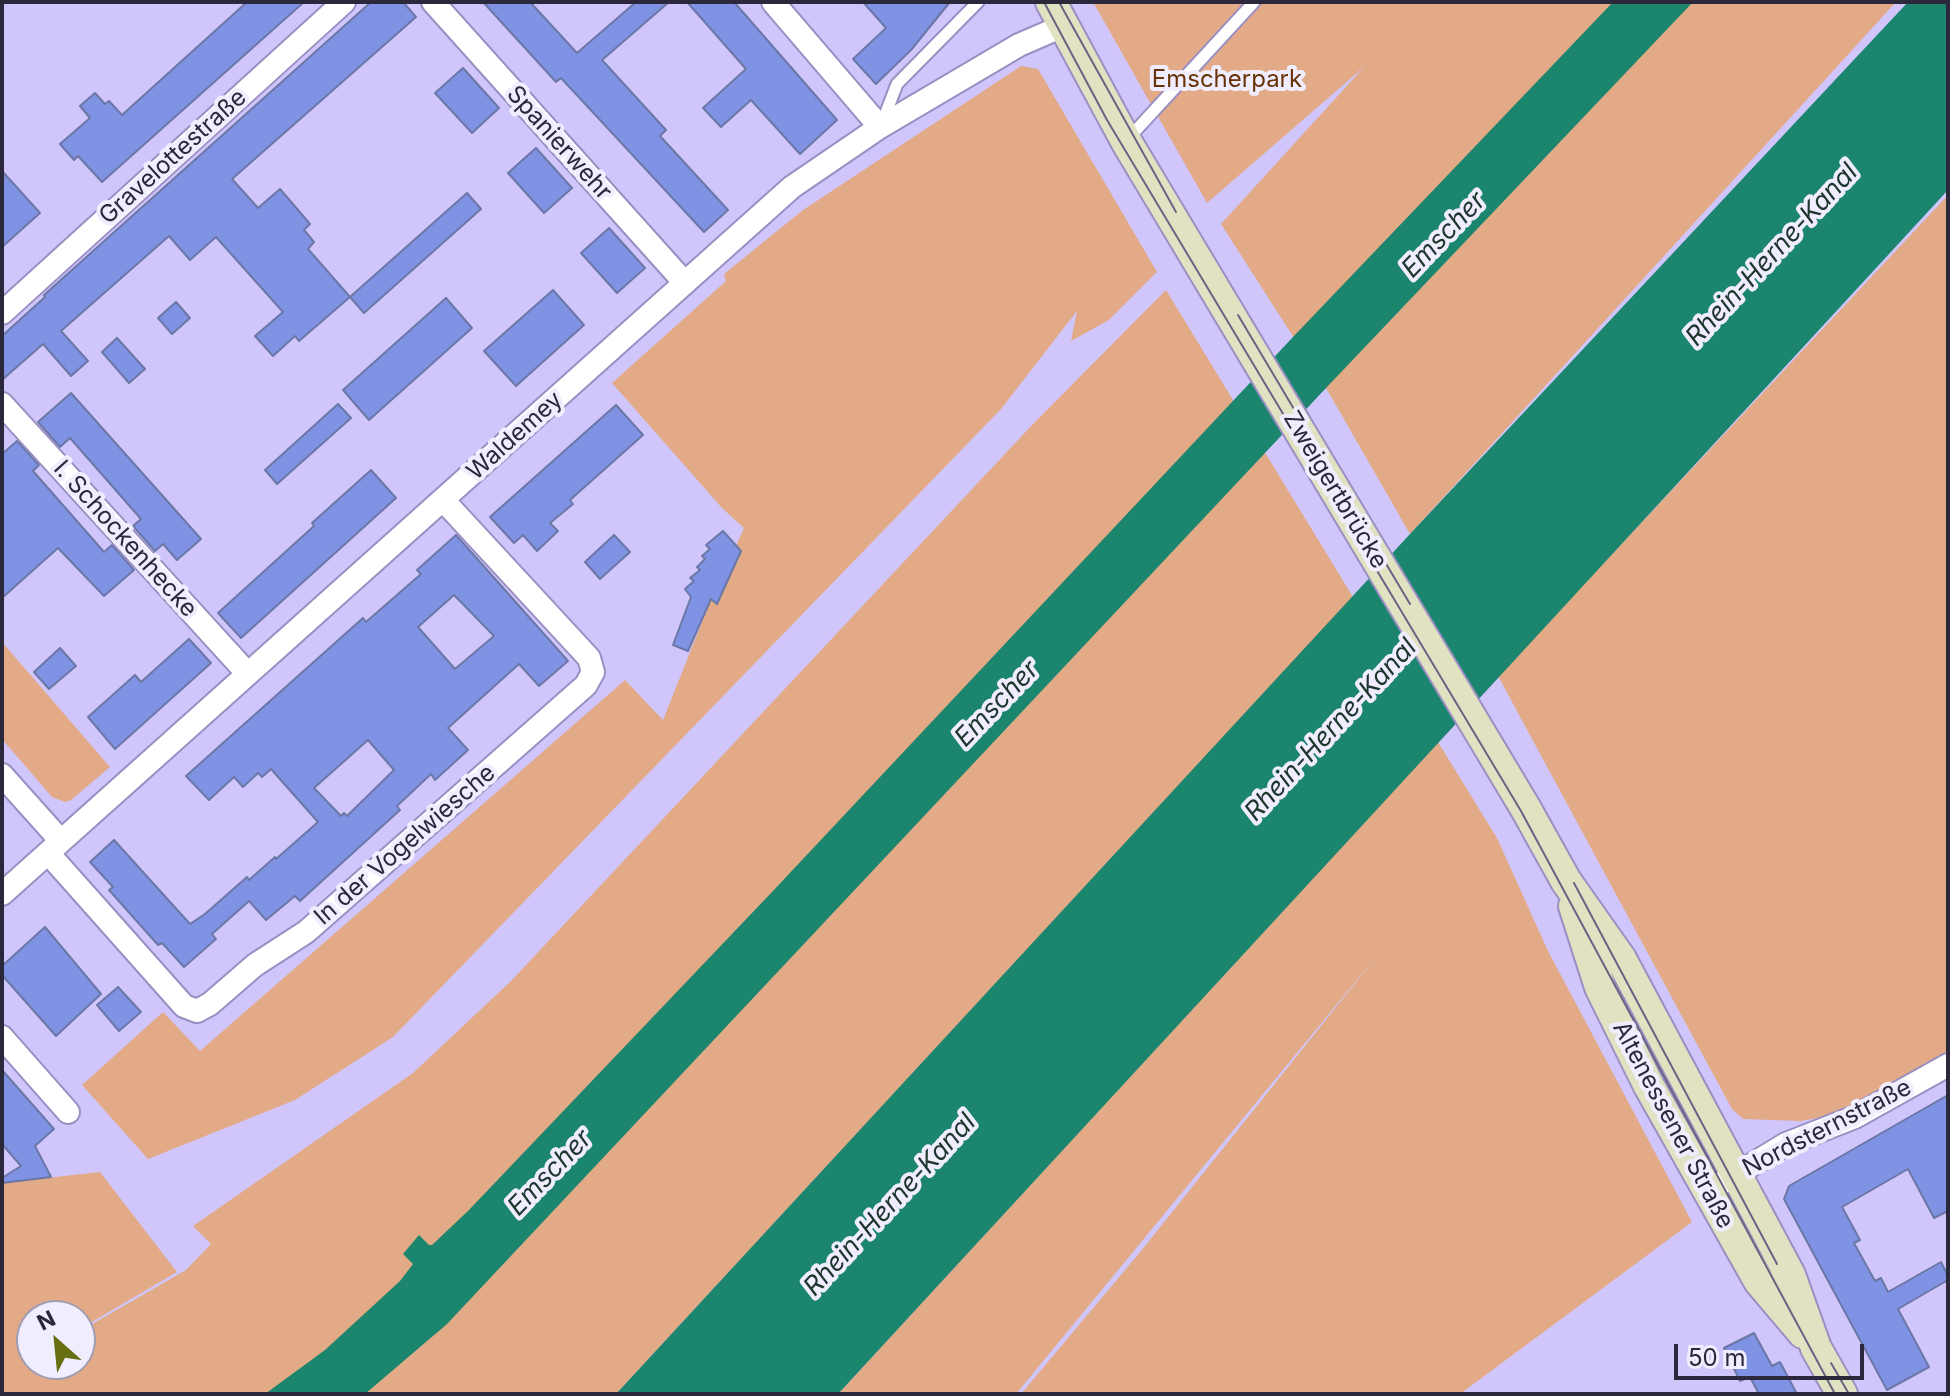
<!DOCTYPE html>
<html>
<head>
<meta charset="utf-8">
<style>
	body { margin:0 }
	#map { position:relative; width:1950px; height:1396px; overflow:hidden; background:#d1c6fc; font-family:Inter,sans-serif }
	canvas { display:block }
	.frame { position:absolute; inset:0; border:4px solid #2c283c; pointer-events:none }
	.north { position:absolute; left:16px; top:1300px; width:80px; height:80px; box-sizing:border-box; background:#f0edfe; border:2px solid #a29eb0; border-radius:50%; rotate:333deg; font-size:22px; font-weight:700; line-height:32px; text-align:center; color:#2c283c }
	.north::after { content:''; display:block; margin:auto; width:28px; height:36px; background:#686e14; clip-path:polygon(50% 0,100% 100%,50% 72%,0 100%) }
	.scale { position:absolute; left:1674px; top:1344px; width:190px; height:36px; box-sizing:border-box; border:4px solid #2c283c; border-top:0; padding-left:10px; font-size:24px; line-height:28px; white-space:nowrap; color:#2c283c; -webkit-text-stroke:6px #f0edfe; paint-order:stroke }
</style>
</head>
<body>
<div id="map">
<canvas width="1950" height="1396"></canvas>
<div class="frame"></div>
<div class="north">N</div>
<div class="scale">50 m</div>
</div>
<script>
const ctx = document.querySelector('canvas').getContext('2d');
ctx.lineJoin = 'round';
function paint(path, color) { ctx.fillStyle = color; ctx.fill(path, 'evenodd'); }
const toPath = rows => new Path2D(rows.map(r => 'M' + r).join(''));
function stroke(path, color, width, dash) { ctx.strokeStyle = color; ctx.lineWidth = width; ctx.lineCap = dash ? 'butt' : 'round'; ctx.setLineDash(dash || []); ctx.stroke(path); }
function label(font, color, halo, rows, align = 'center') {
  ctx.font = font + ' Inter,sans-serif'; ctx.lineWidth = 8; ctx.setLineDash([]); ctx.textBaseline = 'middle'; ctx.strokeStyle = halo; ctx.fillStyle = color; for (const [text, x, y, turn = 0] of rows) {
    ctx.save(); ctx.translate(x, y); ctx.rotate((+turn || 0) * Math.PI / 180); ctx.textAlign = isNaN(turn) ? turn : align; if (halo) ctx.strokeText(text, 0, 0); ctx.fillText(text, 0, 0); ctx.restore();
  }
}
paint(toPath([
	[1093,2,1896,2,1410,534,1326,388,1221,224,1364,67,1207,203],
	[1021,66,1038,69,1157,272,1109,320,1071,341,1077,311,1001,409,393,1037,295,1100,148,1159,82,1085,163,1012,200,1051,625,680,663,720,706,612,744,528,722,508,612,383,726,281,724,274,803,210],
	[1948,195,1948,1059,1855,1111,1801,1121,1743,1119,1732,1109,1498,676],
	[1166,290,1353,597,616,1394,2,1394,2,1183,100,1172,177,1272,80,1329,80,1316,32,1316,32,1364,80,1364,80,1331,186,1270,211,1244,193,1226,413,1073,511,981,1033,424],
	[2,642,110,767,71,800,65,802,52,797,2,739],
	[1438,742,1497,838,1548,951,1692,1222,1460,1394,1021,1394,1141,1251,1380,952,1016,1394,838,1394]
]), '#e2aa86');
paint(toPath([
	[1613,2,1693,2,1326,388,447,1324,365,1394,265,1394,325,1350,400,1281,413,1264,403,1254,419,1235,429,1245,432,1245,468,1211,772,892,1293,337],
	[1908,2,1948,2,1948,190,838,1394,616,1394,1410,534]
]), '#1b856e');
const building = toPath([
	[247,2,304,2,102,182,78,156,74,160,60,144,90,118,80,106,95,93,105,104,109,101,122,115,247,2],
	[371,2,403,2,416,17,232,179,258,208,280,189,310,224,304,230,314,242,308,249,350,297,299,341,295,336,273,356,255,336,283,312,216,237,190,260,169,236,61,331,88,361,71,376,43,344,2,380,2,336,45,297,44,295,371,2],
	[483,2,530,2,577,53,636,2,669,2,602,60,666,130,660,136,728,210,704,232,561,78,556,82,483,2],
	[687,2,734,2,837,120,800,154,751,100,721,127,703,108,746,69,687,2],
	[863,2,950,2,911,50,876,84,853,59,886,28,863,2],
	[463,68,499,108,472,133,435,93,463,68],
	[536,148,572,188,544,213,508,173,536,148],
	[2,171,40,213,2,247,2,171],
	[467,193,481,209,364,313,350,297,467,193],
	[609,228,645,268,617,293,581,253,609,228],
	[553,290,584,325,516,386,484,351,553,290],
	[446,298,472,328,369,420,343,390,446,298],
	[176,302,190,318,172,334,158,318,176,302],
	[117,338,145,369,129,383,102,352,117,338],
	[71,393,201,539,177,560,163,544,155,551,133,526,141,519,70,438,60,447,38,422,71,393],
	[338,404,351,418,277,484,265,470,338,404],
	[616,405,643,435,570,500,573,504,550,523,558,531,537,551,523,535,514,543,490,517,616,405],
	[17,441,39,465,33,471,104,552,112,545,134,570,104,596,58,548,2,598,2,454,17,441],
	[371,470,396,498,241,638,218,613,314,526,312,523,371,470],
	[723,531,741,551,717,604,711,599,688,651,673,645,691,597,685,589,694,581,690,578,700,570,697,567,705,559,702,556,710,549,706,545,723,531],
	[456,535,568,661,539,686,519,664,448,728,468,750,435,780,431,774,397,806,400,810,300,901,295,896,266,920,249,901,212,934,216,939,184,967,162,943,158,945,109,890,113,887,90,862,114,840,190,924,205,914,247,877,249,880,275,857,276,859,318,822,271,769,262,777,258,773,243,787,234,777,209,800,186,776,363,618,366,622,421,574,417,570,456,535],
	[454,595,494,636,455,669,418,627,454,595],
	[368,740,394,770,347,816,344,813,341,816,314,788,368,740],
	[614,535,630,552,600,579,585,562,614,535],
	[189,639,211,663,115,749,88,717,135,675,141,682,189,639],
	[60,648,76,666,49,689,34,672,60,648],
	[45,927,101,994,56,1036,2,975,2,966,45,927],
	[118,987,141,1012,119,1031,97,1005,118,987],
	[2,1070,54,1129,35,1146,51,1177,2,1183,2,1178,21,1166,2,1144,2,1070],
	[1948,1095,1948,1211,1934,1218,1908,1169,1842,1207,1860,1240,1854,1243,1875,1281,1881,1278,1888,1292,1941,1262,1948,1276,1948,1280,1898,1309,1929,1367,1887,1390,1784,1199,1789,1186,1948,1095],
	[1754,1333,1772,1366,1780,1362,1797,1394,1759,1394,1750,1377,1740,1381,1724,1348,1754,1333]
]);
paint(building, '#8092e4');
stroke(building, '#6b77a6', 2);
const service = toPath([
	[882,123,897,84,978,2],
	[1127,140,1254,2]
]);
const minor = toPath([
	[433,2,685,283],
	[773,2,880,127],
	[2,313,344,2],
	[2,404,248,674],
	[2,775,61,841],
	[48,853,184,1006,197,1011,210,1004,255,965,306,932,586,685,593,672,589,658,444,501],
	[2,894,792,187,880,127,1019,45,1063,26],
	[2,1037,68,1112],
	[1707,1192,1786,1144,1855,1117,1948,1065]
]);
const secondary = toPath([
	[1051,2,1126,141,1526,809,1566,881,1621,959,1790,1275,1816,1348,1842,1394],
	[1574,906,1600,987,1649,1086,1759,1281,1803,1333]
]);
stroke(service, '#9a8fc2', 15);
stroke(minor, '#9a8fc2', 26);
stroke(secondary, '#9a8fc2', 34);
stroke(service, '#fff', 11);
stroke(minor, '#fff', 22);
stroke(secondary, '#e0e2c2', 30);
stroke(toPath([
	[1044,2,1107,120,1521,811,1835,1394],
	[1059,2,1176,212],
	[1238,315,1410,604],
	[1574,883,1777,1264],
	[1831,1363,1849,1394]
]), '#6a6384', 2);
label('24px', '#683306', '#f0edfe', [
	["Emscherpark",1227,80]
]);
label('24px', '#2c283c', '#f0edfe', [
	["Spanierwehr",559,143,48],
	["Gravelottestraße",173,157,-42],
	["Waldemey",515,436,-42],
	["Zweigertbrücke",1335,490,59],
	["I. Schockenhecke",125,539,48],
	["In der Vogelwiesche",405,845,-41],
	["Altenessener Straße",1673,1125,62],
	["Nordsternstraße",1827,1128,-27]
]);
label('italic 26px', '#1f362f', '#f0edfe', [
	["Emscher",1444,235,-46],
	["Rhein-Herne-Kanal",1772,255,-47],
	["Emscher",997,704,-46],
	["Rhein-Herne-Kanal",1331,730,-47],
	["Emscher",550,1173,-46],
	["Rhein-Herne-Kanal",890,1205,-47]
]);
</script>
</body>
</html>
